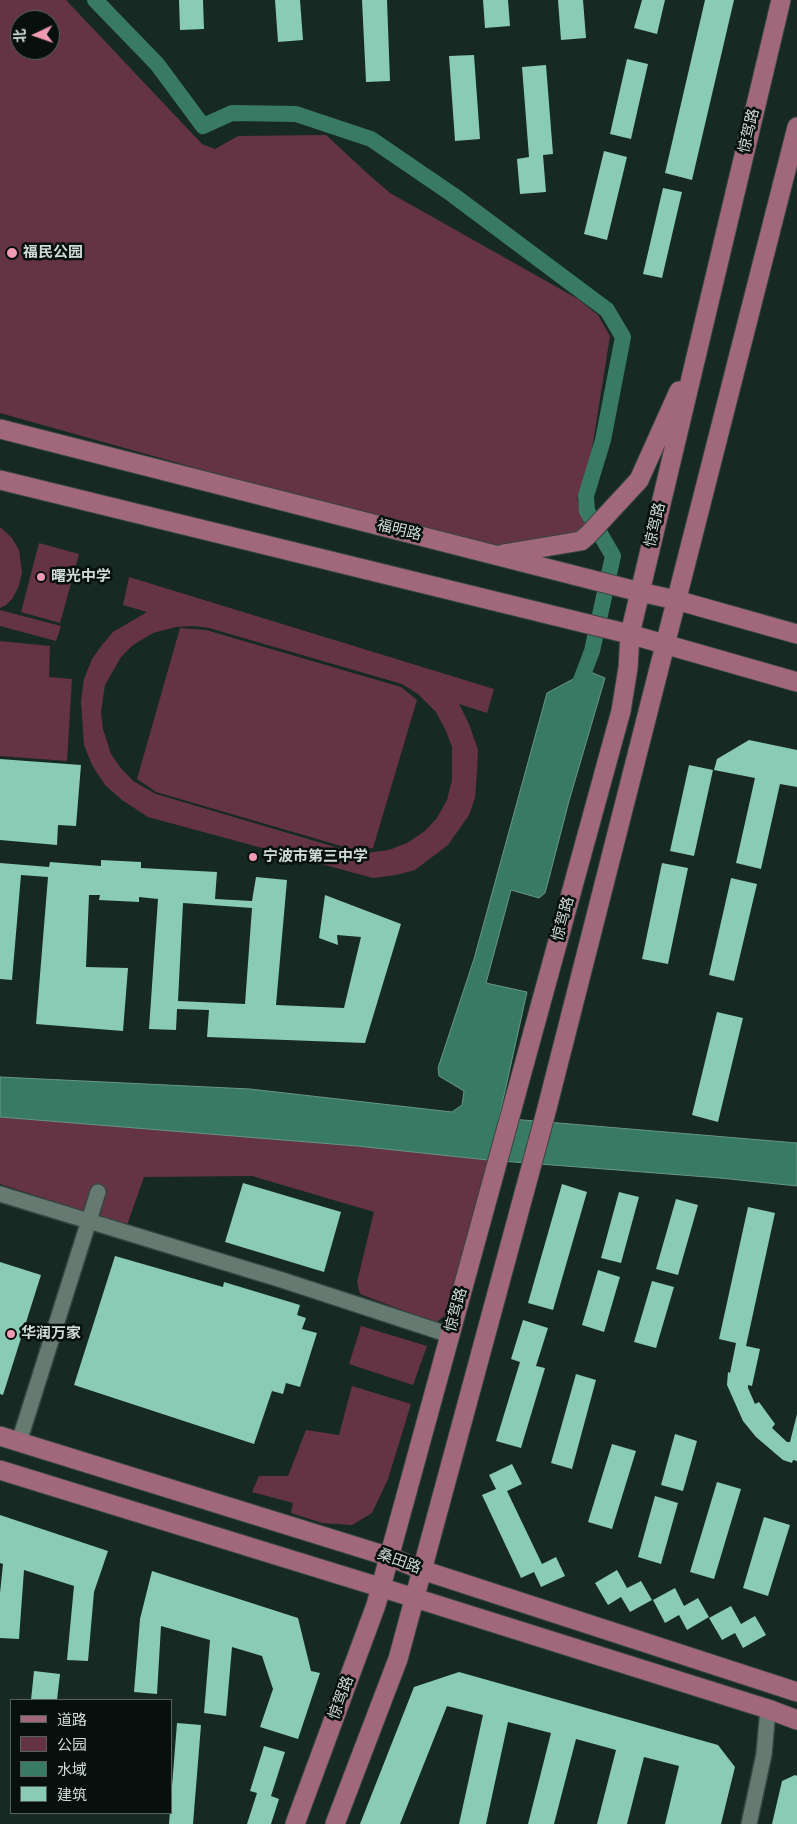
<!DOCTYPE html>
<html>
<head>
<meta charset="utf-8">
<style>
	body { margin:0 }
	#map { position:relative; width:797px; height:1824px; overflow:hidden; background:#172923; font-family:"Nunito Sans","Noto Sans SC",sans-serif }
	canvas { display:block }
	.legend { position:absolute; left:10px; top:1699px; width:162px; height:115px; box-sizing:border-box; background:#08100d; border:1px solid #58615d; margin:0; padding:6px 9px; list-style:none; font-size:15px; color:#d0dbd6 }
	.legend li { display:flex; align-items:center; gap:10px; height:25px }
	.legend b { width:25px; border:1px solid #58615d }
	.north { position:absolute; left:10px; top:10px; width:50px; height:50px; box-sizing:border-box; background:#08100d; border:1px solid #58615d; border-radius:50%; rotate:267deg; font-size:14px; font-weight:700; line-height:20px; text-align:center; color:#d0dbd6 }
	.north::after { content:''; display:block; margin:auto; width:18px; height:22px; background:#f09ab4; clip-path:polygon(50% 0,100% 100%,50% 72%,0 100%) }
</style>
</head>
<body>
<div id="map">
<canvas width="797" height="1824"></canvas>
<ul class="legend">
<li><b style="height:6px;background:#a1677b"></b>道路</li>
<li><b style="height:14px;background:#643444"></b>公园</li>
<li><b style="height:14px;background:#397a65"></b>水域</li>
<li><b style="height:14px;background:#89cbb4"></b>建筑</li>
</ul>
<div class="north">北</div>
</div>
<script>
const ctx = document.querySelector('canvas').getContext('2d');
ctx.lineJoin = 'round';
function paint(path, color) { ctx.fillStyle = color; ctx.fill(path, 'evenodd'); }
const toPath = rows => new Path2D(rows.map(r => 'M' + r).join(''));
function stroke(path, color, width, dash) { ctx.strokeStyle = color; ctx.lineWidth = width; ctx.lineCap = dash ? 'butt' : 'round'; ctx.setLineDash(dash || []); ctx.stroke(path); }
function label(font, color, halo, rows, align = 'center') {
  ctx.font = font + ' "Nunito Sans","Noto Sans SC",sans-serif'; ctx.lineWidth = 5; ctx.setLineDash([]); ctx.textBaseline = 'middle'; ctx.strokeStyle = halo; ctx.fillStyle = color; for (const [text, x, y, turn = 0] of rows) {
    ctx.save(); ctx.translate(x, y); ctx.rotate((+turn || 0) * Math.PI / 180); ctx.textAlign = isNaN(turn) ? turn : align; if (halo) ctx.strokeText(text, 0, 0); ctx.fillText(text, 0, 0); ctx.restore();
  }
}
paint(toPath([
	[0,0,66,0,202,144,215,149,238,136,326,135,368,174,390,193,578,299,598,315,610,336,589,468,577,499,589,530,495,552,0,413],
	[20,20,50,20,50,50,20,50],
	[0,527,12,538,19,550,22,573,18,588,12,599,6,605,0,608],
	[39,543,79,554,60,623,21,612],
	[129,577,494,689,487,713,459,704,469,724,478,750,477,771,475,798,469,815,448,845,415,870,396,875,373,878,148,817,122,800,105,785,92,765,84,745,81,701,84,679,92,659,102,645,113,632,147,612,123,605],
	[194,626,209,628,402,684,418,694,436,712,446,731,452,747,452,780,447,800,437,818,425,831,407,843,389,850,367,853,352,852,156,794,133,781,120,767,111,754,103,729,101,712,105,685,121,657,133,645,153,633,176,627],
	[0,610,61,626,56,641,0,626],
	[180,628,206,630,401,687,417,700,373,848,355,850,156,792,137,779],
	[0,641,50,646,49,677,72,679,67,761,0,756],
	[0,1117,357,1146,488,1160,452,1309,436,1323,360,1294,357,1282,374,1212,252,1176,144,1177,127,1225,0,1184],
	[361,1326,427,1346,413,1385,349,1364],
	[352,1386,411,1404,388,1479,372,1513,352,1525,322,1523,291,1513,293,1503,252,1492,259,1476,288,1476,306,1430,339,1435]
]), '#643444');
const water = toPath([
	[588,671,605,678,569,801,548,882,545,893,539,898,511,890,486,983,527,992,499,1118,797,1143,797,1186,720,1178,488,1160,357,1146,0,1117,0,1077,250,1089,452,1112,462,1105,464,1091,439,1076,438,1068,474,959,547,693,588,671]
]);
paint(water, '#397a65');
stroke(water, '#669787', 1);
stroke(toPath([
	[95,0,157,64,203,126,232,113,296,114,371,139,453,195,607,310,623,337,603,440,586,496,587,511,613,556,592,651,576,693]
]), '#397a65', 16);
paint(toPath([
	[179,0,203,0,204,29,180,30],
	[275,0,300,0,303,40,278,42],
	[362,0,387,0,390,81,366,82],
	[483,0,508,0,510,26,485,28],
	[558,0,583,0,586,38,561,40],
	[642,0,665,0,657,34,634,28],
	[705,0,734,0,692,180,665,173],
	[474,55,480,139,455,141,449,56],
	[627,59,648,64,631,139,610,134],
	[546,65,553,154,543,155,546,192,520,194,517,159,529,157,522,67],
	[604,151,627,157,607,240,584,234],
	[663,188,682,192,662,278,643,274],
	[749,740,797,750,797,787,780,784,761,869,736,863,755,778,714,770,717,759],
	[0,759,81,765,76,826,58,825,57,845,0,840],
	[689,765,713,770,694,856,670,851],
	[101,860,141,862,141,868,217,872,215,899,252,901,256,877,287,880,276,1005,344,1008,361,937,337,935,338,945,319,938,325,895,401,924,365,1043,207,1037,209,1010,177,1009,176,1030,149,1029,158,899,139,897,139,902,99,900,100,895,89,895,86,967,128,968,123,1031,36,1024,48,877,21,875,12,980,0,979,0,863,49,867,50,862,101,866],
	[183,903,252,908,245,1004,178,1001],
	[662,863,688,868,668,964,642,959],
	[731,878,757,884,734,981,709,975],
	[717,1012,743,1018,718,1122,692,1115],
	[243,1183,341,1212,324,1272,225,1242],
	[562,1184,587,1192,553,1310,528,1303],
	[619,1192,639,1197,621,1263,601,1258],
	[676,1199,698,1205,678,1275,656,1269],
	[748,1207,775,1213,746,1346,760,1349,752,1386,748,1385,748,1388,755,1404,759,1402,775,1424,772,1428,787,1442,790,1442,797,1414,797,1461,793,1460,792,1463,783,1460,756,1437,743,1421,727,1385,728,1372,730,1373,736,1343,719,1339],
	[115,1256,223,1287,224,1282,300,1305,297,1315,306,1318,302,1329,317,1333,300,1387,286,1383,283,1394,272,1391,254,1444,74,1385],
	[0,1262,41,1275,3,1395,0,1394],
	[598,1270,620,1277,604,1332,582,1325],
	[652,1281,674,1287,656,1348,634,1342],
	[523,1320,548,1328,536,1366,545,1368,521,1448,496,1441,520,1362,511,1359],
	[576,1374,596,1380,572,1469,551,1463],
	[675,1434,697,1441,683,1491,661,1485],
	[612,1444,636,1451,612,1529,588,1522],
	[512,1464,522,1484,507,1491,542,1564,556,1557,565,1576,541,1587,534,1572,521,1578,482,1495,496,1489,489,1475],
	[717,1482,741,1489,714,1579,690,1572],
	[655,1496,678,1503,661,1564,638,1557],
	[0,1515,108,1551,94,1592,88,1661,67,1660,74,1586,24,1570,19,1639,0,1638,0,1593,3,1564,0,1563],
	[764,1517,790,1525,768,1596,743,1588],
	[617,1570,627,1588,641,1581,652,1600,630,1612,621,1597,608,1605,595,1583],
	[152,1571,298,1618,311,1671,320,1673,298,1739,260,1727,273,1689,262,1656,232,1647,226,1716,204,1713,210,1640,161,1626,157,1694,134,1692,140,1619],
	[675,1588,684,1606,698,1598,709,1617,687,1630,679,1615,665,1623,653,1600],
	[731,1606,741,1624,755,1616,766,1635,743,1648,735,1633,722,1640,709,1618],
	[34,1671,60,1674,57,1700,31,1700],
	[459,1672,718,1745,735,1767,721,1824,665,1824,679,1766,644,1757,627,1824,597,1824,616,1750,576,1739,554,1824,528,1824,551,1733,508,1722,486,1824,459,1824,483,1715,447,1706,400,1824,360,1824,414,1687],
	[177,1723,201,1725,193,1824,169,1824],
	[264,1746,285,1752,271,1796,279,1799,271,1824,247,1824,257,1793,250,1791],
	[795,1775,797,1776,797,1824,772,1824,782,1781]
]), '#89cbb4');
const minor = toPath([
	[0,1194,282,1280,450,1335],
	[19,1442,98,1192],
	[749,1824,764,1754,768,1709]
]);
const major = toPath([
	[0,429,640,592,676,600,797,634],
	[0,480,629,634,797,682],
	[503,554,581,541,589,534,639,480,679,391],
	[0,1436,390,1557,422,1570,797,1692],
	[0,1470,415,1598,768,1709,797,1720],
	[295,1824,376,1605,621,711,628,668,630,634,781,0],
	[335,1824,398,1659,546,1112,797,127]
]);
stroke(minor, '#384641', 18);
stroke(major, '#384641', 21);
stroke(minor, '#667a72', 15);
stroke(major, '#a1677b', 19);
for (const [x, y, r, color] of [
	[12,253,6,"#f09ab4"],
	[41,577,5,"#f09ab4"],
	[253,857,5,"#f09ab4"],
	[11,1334,5,"#f09ab4"]
]) { const dot = new Path2D(); dot.arc(x, y, r, 0, 2 * Math.PI); ctx.fillStyle = color; ctx.fill(dot); stroke(dot, '#08100d', 2); }
label('15px', '#d0dbd6', '#08100d', [
	["惊驾路",750,131,-77],
	["惊驾路",656,525,-77],
	["福明路",399,531,14],
	["惊驾路",564,919,-75],
	["惊驾路",457,1310,-75],
	["桑田路",399,1562,20],
	["惊驾路",342,1698,-70]
]);
label('bold 15px', '#d0dbd6', '#08100d', [
	["福民公园",23,253],
	["曙光中学",51,577],
	["宁波市第三中学",263,857],
	["华润万家",21,1334]
], 'left');
</script>
</body>
</html>
